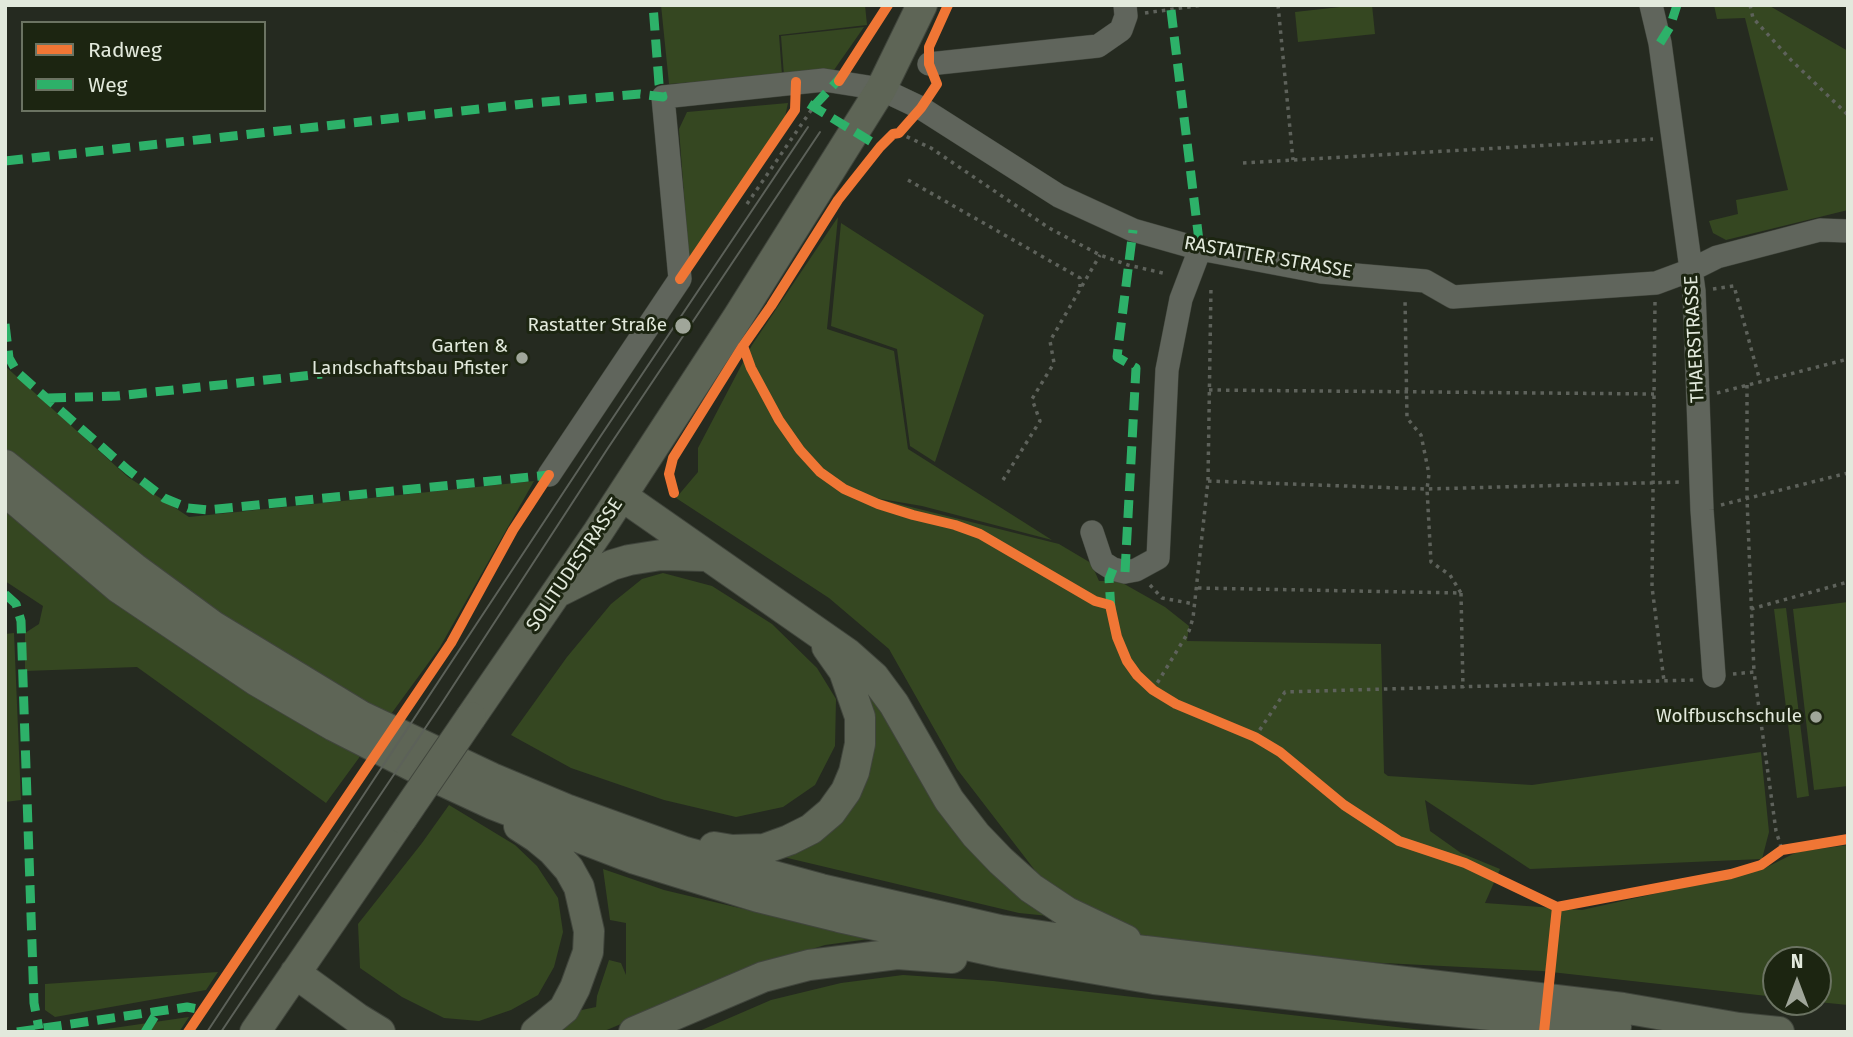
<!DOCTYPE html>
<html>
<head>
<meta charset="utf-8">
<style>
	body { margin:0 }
	#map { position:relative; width:1853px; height:1037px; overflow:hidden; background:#252a20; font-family:"Fira Sans",sans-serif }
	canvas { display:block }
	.frame { position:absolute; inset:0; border:7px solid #e2e9dc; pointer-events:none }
	.legend { position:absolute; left:21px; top:21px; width:245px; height:91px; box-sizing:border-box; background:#1c2511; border:2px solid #6b7362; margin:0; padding:9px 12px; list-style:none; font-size:21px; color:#e2e9dc }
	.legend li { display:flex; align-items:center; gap:14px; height:35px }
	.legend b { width:35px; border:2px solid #6b7362 }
	.north { position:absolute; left:1762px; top:946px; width:70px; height:70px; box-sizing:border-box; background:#1c2511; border:2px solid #6b7362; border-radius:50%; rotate:0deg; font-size:19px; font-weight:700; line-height:28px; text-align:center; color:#e2e9dc }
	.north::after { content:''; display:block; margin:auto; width:24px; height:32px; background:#a0a69a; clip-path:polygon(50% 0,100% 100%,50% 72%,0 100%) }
</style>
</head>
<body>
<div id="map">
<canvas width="1853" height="1037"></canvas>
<div class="frame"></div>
<ul class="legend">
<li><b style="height:9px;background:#f07635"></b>Radweg</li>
<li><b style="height:9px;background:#2db169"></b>Weg</li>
</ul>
<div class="north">N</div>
</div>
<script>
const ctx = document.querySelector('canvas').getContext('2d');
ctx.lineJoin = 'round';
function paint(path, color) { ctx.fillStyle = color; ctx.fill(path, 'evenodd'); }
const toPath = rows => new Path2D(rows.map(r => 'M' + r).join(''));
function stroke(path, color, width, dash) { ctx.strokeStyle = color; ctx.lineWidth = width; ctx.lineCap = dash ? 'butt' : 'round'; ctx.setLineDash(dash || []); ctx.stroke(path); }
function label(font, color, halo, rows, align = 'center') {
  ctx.font = font + ' "Fira Sans",sans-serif'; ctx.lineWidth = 6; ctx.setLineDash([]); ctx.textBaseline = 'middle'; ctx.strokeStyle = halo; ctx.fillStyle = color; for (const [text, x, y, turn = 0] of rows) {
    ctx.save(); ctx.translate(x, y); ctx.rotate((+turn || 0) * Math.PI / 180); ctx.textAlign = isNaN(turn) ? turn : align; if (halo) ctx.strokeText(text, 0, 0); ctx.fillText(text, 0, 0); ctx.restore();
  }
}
paint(toPath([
	[661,5,865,5,867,25,779,35,782,75,669,84],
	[1358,5,1372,5,1375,34,1298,42,1295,12],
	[1714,5,1768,5,1848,51,1848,210,1726,240,1713,233,1709,221,1738,214,1736,200,1788,190,1745,18,1717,19],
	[864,27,834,70,784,76,781,36],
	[788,103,785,117,689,260,679,129,687,112],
	[838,217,827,329,894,351,908,449,1052,540,922,506,875,498,1059,544,1091,563,1099,581,1119,581,1165,607,1189,626,1187,641,1381,644,1384,773,1388,776,1532,785,1761,752,1769,832,1762,859,1530,869,1425,800,1430,831,1461,853,1500,869,1485,903,1582,910,1761,870,1797,852,1848,845,1848,1005,1818,1002,1818,960,1776,960,1776,997,1542,971,1145,951,1067,912,957,769,889,649,829,598,676,498,698,472,698,448,752,345],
	[841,223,984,315,935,462,910,446,897,349,831,326],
	[5,366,128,477,189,517,534,481,440,647,326,803,137,667,25,671,25,633,39,624,43,606,5,581],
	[663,573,712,586,772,624,817,668,836,699,835,746,815,785,783,807,736,817,664,800,571,768,511,735,567,657,611,604,642,579],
	[1848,602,1848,786,1814,790,1793,609],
	[1786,608,1809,796,1797,798,1774,609],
	[14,633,21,800,5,802,5,634],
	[865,684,1059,917,1019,913,775,855,832,827],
	[449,805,515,845,537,866,558,898,563,932,554,967,538,995,511,1010,479,1021,444,1018,402,997,360,968,358,924,422,843],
	[603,869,664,890,869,939,825,945,763,964,602,1032,555,1032,577,1011,596,1007,597,996,609,960,621,963,626,975,626,923,610,920],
	[218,972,206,990,55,1017,45,1010,45,984],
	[903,975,993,981,1440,1032,697,1032,771,1000,841,983],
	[189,1017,179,1032,86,1032]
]), '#354721');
const minor = toPath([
	[1651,5,1660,43,1694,291,1702,510,1714,676],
	[929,64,1098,46,1121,30,1126,16,1125,5],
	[549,475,680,279,663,97,824,80,881,89,921,108,1059,196,1133,230,1200,249,1321,272,1425,281,1453,297,1656,283,1691,270,1717,257,1820,230,1848,231],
	[1092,532,1102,562,1113,569,1125,572,1136,570,1158,558,1167,370,1181,299,1200,249]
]);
const major = toPath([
	[5,465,134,568,213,626,361,716,492,778,566,809,685,852,821,889,1000,930,1145,951,1623,1008,1739,1028,1779,1032],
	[5,491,119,588,257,681,334,726,434,777,492,804,635,859,758,897,839,917,1003,953,1154,979,1366,1003,1616,1027],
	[622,496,847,653,874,677,894,704,949,800,976,835,1001,861,1031,888,1067,912,1126,940],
	[560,591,612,565,629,560,661,555,706,556],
	[471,717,598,532,738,317,881,89,922,5],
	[519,826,536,837,553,851,569,869,579,887,589,931,588,952,575,988,564,1009,536,1032],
	[714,847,732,850,764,849,789,840,811,829,831,812,846,791,854,772,860,744,860,717,844,671,827,647],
	[295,973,357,1018,380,1032],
	[255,1032,402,818],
	[634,1032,763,977,809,965,897,954,952,958]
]);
stroke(minor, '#40453c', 24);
stroke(major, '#40453c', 32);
stroke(toPath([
	[1278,5,1293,160],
	[1750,5,1753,18,1791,60,1848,115],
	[1145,13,1203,5],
	[899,133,931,148,1049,228,1100,255,1128,265,1167,274],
	[1243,163,1653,139],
	[908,180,1080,278,1080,287],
	[747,204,814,106],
	[1713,289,1734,286,1760,381],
	[1655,302,1652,587,1664,681],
	[1747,385,1747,499,1754,672],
	[1209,390,1654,394],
	[1717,393,1848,359],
	[1003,480,1040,421,1032,399,1054,363,1050,341,1100,255],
	[1208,481,1427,489,1682,482],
	[1721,505,1848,473],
	[1150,585,1162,598,1194,604],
	[1198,588,1461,593,1450,575,1431,562,1427,489,1429,474,1421,435,1407,418,1405,298],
	[1461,593,1463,688],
	[1751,609,1848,582],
	[1733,674,1754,672,1776,831,1782,850],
	[1153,690,1189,631,1193,618,1208,481,1211,286],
	[1255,737,1285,692,1694,680]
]), '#5e625b', 3.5, [3.5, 5]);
stroke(minor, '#60655c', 23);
stroke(major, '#5e6556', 30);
stroke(toPath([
	[207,1032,600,437,808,127],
	[221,1032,442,703,608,448,820,132]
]), '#5c6159', 2);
const majorBridge = toPath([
	[402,818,471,717]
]);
stroke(majorBridge, '#40453c', 32, []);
stroke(majorBridge, '#5e6556', 30);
stroke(toPath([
	[1171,10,1200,249],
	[1660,43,1670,27,1677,5],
	[809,104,880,147],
	[814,106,842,76],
	[5,161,534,103,640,94,663,97,659,84,653,5],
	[5,324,9,358,17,372,128,470,164,498,188,508,208,510,549,475],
	[48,398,117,396,322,374],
	[1125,572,1136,368,1117,357,1133,230],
	[5,594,16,604,21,621,34,1003,39,1029],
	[1111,610,1109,579,1113,569],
	[17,1032,187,1007,203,1010],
	[145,1032,158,1011]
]), '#2db169', 9, [18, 9]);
stroke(toPath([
	[839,81,888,5],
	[680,279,795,110,796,82],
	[743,346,751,368,779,420,800,450,820,472,844,489,878,504,913,515,955,525,980,534,1095,601,1110,605,1117,637,1127,661,1137,675,1153,690,1176,704,1255,737,1280,752,1344,805,1399,841,1465,863,1557,907,1731,874,1761,865,1782,850,1848,839],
	[674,493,669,474,673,458,743,346,771,306,838,200,880,147,893,134,899,133,921,108,937,84,929,64,929,47,948,5],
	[188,1032,451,643,513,530,549,475],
	[1544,1032,1557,907]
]), '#f07635', 10);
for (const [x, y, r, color] of [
	[683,326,9,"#a0a69a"],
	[522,358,7,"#a0a69a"],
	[1816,717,7,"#a0a69a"]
]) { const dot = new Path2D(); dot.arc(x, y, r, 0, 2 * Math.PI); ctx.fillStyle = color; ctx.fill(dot); stroke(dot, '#1c2511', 2.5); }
label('19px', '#e2e9dc', '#1c2511', [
	["RASTATTER STRASSE",1268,258,10],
	["THAERSTRASSE",1695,339,-93],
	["SOLITUDESTRASSE",575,565,-56]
]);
label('19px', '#e2e9dc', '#1c2511', [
	["Rastatter Straße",667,326],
	["Garten &",508,347],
	["Landschaftsbau Pfister",508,369],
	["Wolfbuschschule",1802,717]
], 'right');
</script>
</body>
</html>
